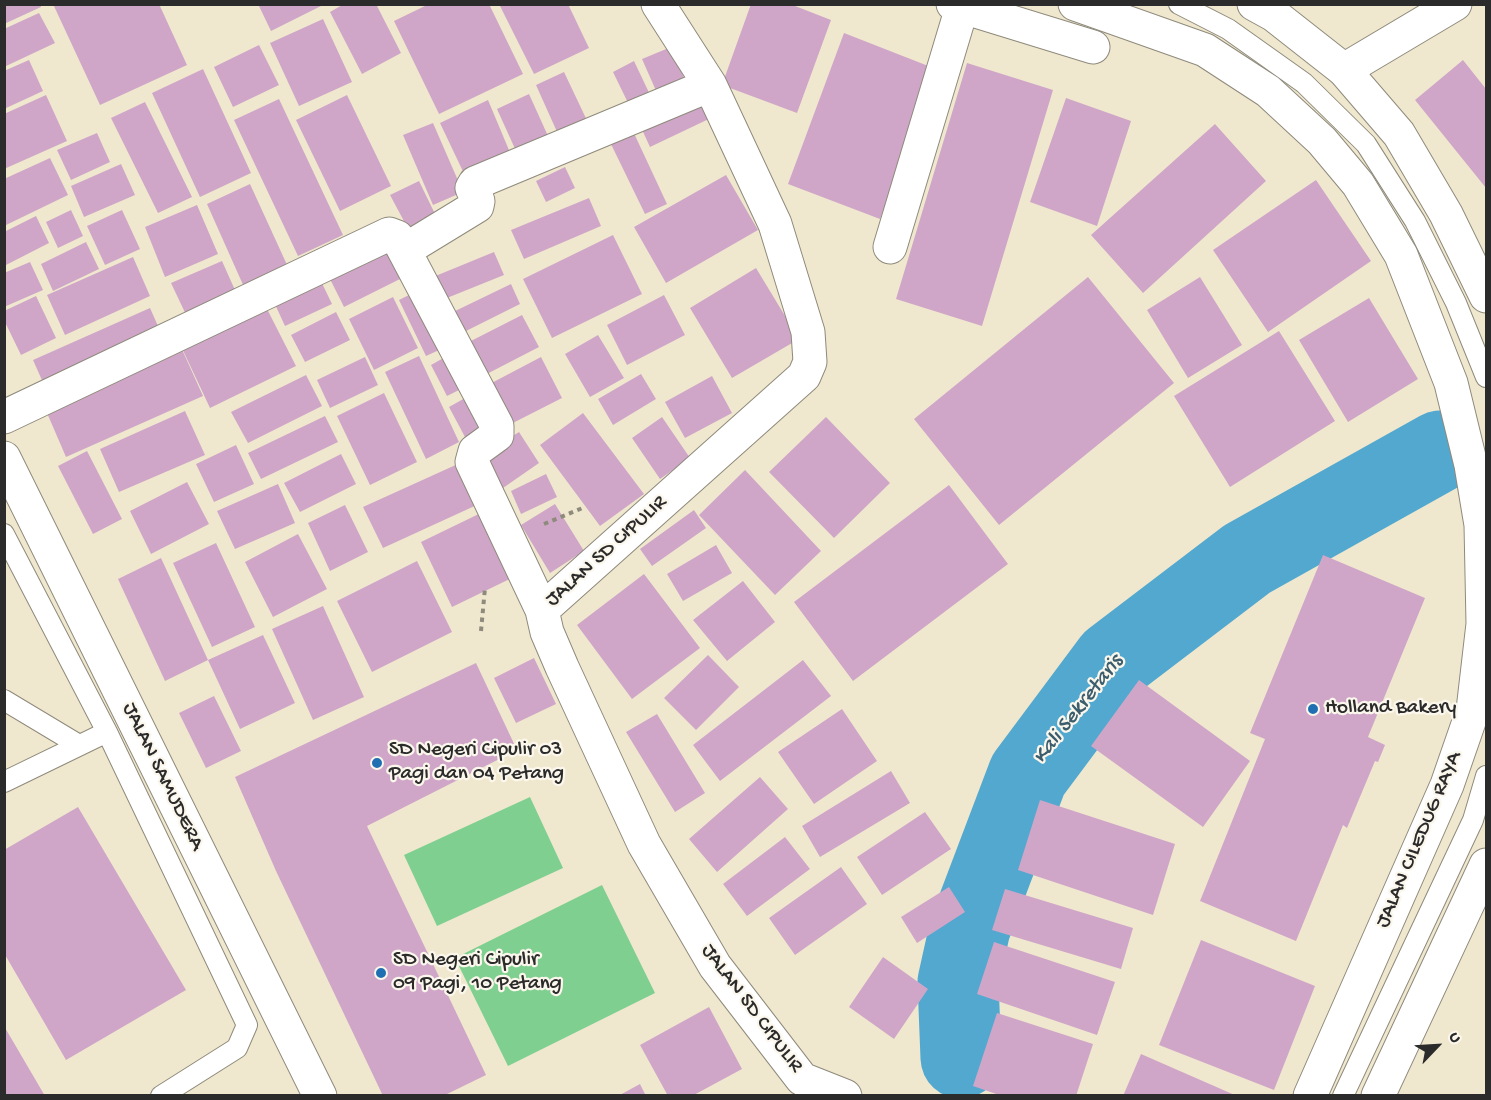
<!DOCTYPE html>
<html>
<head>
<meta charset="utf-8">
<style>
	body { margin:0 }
	#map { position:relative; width:1491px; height:1100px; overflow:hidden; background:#f0e8ce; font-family:"Gochi Hand",sans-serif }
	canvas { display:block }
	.frame { position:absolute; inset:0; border:6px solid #2b2b2b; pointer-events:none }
	.north { position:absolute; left:1407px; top:1016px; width:60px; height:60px; -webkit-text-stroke:4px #fbf7ec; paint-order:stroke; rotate:65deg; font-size:16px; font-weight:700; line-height:24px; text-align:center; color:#2b2b2b }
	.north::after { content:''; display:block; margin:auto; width:21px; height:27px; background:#2b2b2b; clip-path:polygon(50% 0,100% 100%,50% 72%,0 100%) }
</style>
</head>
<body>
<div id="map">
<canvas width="1491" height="1100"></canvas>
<div class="frame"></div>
<div class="north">U</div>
</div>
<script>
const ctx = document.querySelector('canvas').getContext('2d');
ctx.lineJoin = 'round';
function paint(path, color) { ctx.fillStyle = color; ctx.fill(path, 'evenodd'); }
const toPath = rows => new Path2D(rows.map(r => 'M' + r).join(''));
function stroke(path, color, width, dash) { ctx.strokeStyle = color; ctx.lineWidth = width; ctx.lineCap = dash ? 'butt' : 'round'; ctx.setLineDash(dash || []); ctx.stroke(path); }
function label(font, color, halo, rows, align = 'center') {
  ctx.font = font + ' "Gochi Hand",sans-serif'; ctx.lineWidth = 4.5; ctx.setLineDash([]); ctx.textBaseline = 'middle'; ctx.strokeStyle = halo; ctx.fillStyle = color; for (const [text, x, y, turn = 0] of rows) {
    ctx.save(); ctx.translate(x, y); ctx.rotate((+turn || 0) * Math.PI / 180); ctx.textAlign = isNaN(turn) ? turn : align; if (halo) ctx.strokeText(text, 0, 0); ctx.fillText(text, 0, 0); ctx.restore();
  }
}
paint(toPath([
	[530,797,563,868,437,926,404,855],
	[602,885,655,993,508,1066,455,958]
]), '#7fcf90');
stroke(toPath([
	[961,1058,958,982,970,928,1028,775,1113,661,1247,559,1440,451]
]), '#52a8cf', 81);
paint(toPath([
	[4,4,40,4,41,7,4,24],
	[53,4,159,4,187,65,100,105],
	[258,4,325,4,271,31],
	[344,4,376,4,401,53,362,74,330,12],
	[429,4,489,4,523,74,439,114,394,21],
	[499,4,568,4,589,48,534,74],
	[751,4,790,4,831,20,797,113,722,85],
	[39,13,55,43,4,67,4,29],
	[323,19,352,82,299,106,270,43],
	[844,33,936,69,880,219,788,184],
	[259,45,279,85,233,107,214,67],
	[671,47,689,90,661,102,642,59],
	[29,60,43,91,4,109,4,71],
	[1463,60,1486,89,1486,188,1415,100],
	[634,61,653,101,632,111,613,72],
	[967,63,1053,90,982,326,896,299],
	[203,69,251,173,200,197,152,93],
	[564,72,592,131,562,143,536,85],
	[702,93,713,117,650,147,639,123],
	[529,94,548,136,516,151,497,109],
	[46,95,67,141,4,169,4,114],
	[347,95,391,186,340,211,296,120],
	[1066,98,1131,121,1097,226,1030,202],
	[279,99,343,235,298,256,234,120],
	[488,100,514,162,468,182,440,123],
	[145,102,192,197,158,213,111,118],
	[433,123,463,192,433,205,403,135],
	[1215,124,1266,181,1143,293,1091,235],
	[632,129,667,204,645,214,609,140],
	[97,133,110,162,71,180,57,150],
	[50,158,68,195,4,226,4,179],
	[121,164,135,195,84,217,71,186],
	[565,167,575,188,546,202,536,181],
	[726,175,758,230,666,283,634,227],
	[1316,180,1371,261,1268,332,1213,250],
	[419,181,438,220,413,238,390,195],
	[250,184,288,267,244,287,207,204],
	[589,198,601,226,524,259,511,230],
	[197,205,218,254,165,277,145,227],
	[71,210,83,236,58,248,46,222],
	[122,210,140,249,105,265,87,226],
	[36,216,49,243,4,266,4,232],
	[613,235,642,294,552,338,523,279],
	[86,242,99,269,53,291,41,264],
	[387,244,404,277,344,307,327,273],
	[494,252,504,275,442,300,433,277],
	[133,257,150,296,65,335,47,295],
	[222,261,239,299,189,321,171,283],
	[30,262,43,290,4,307,4,273],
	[756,268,799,339,732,378,690,308],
	[319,277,332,304,285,326,273,300],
	[1088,277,1174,383,999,525,914,419],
	[1200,277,1242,345,1188,378,1147,310],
	[511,284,520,304,462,333,451,313],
	[423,288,450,345,426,356,399,300],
	[664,295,685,335,627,365,607,325],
	[36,296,56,338,21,355,4,320,4,311],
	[393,297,418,348,374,370,349,319],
	[1369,298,1418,379,1348,422,1299,340],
	[264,303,296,366,210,408,180,344],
	[150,308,162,335,45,387,33,360],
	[336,312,350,340,305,362,291,335],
	[522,315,539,347,481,377,465,344],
	[1279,331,1335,421,1230,487,1174,396],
	[598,335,624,378,590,397,565,354],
	[180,345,203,396,66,457,44,406],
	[456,351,473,383,447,396,431,365],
	[419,356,459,442,426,459,385,372],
	[365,357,378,385,330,408,317,380],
	[541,357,562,398,505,427,484,387],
	[641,374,656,399,613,425,598,399],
	[306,375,322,406,248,443,231,412],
	[712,376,732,413,685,438,665,402],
	[384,393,417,462,370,485,337,416],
	[474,393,491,423,465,437,449,407],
	[185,411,205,455,119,492,100,449],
	[583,413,644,494,600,526,540,445],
	[325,416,338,442,261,479,248,453],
	[662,417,690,458,660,479,632,438],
	[826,417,890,483,834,538,769,472],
	[519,432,539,463,503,488,482,456],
	[236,445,254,484,214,502,196,464],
	[87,451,122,519,93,534,58,466],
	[341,454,356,484,300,512,284,483],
	[460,463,479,504,383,548,363,507],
	[745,470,821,551,775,595,699,515],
	[546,474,557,497,521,514,511,491],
	[187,482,209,524,151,554,130,511],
	[278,484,295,523,235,549,217,511],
	[949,485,1008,564,853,681,794,602],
	[555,504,584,551,550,573,521,525],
	[345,505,368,552,330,571,308,523],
	[487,510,518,575,452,607,421,542],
	[694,510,706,528,652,566,640,549],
	[298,534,327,589,273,617,245,562],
	[216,543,255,627,212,647,173,563],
	[716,545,732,573,683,601,667,574],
	[1323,555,1425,598,1368,737,1385,745,1378,762,1375,761,1347,828,1343,825,1296,941,1200,901,1265,739,1250,733],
	[161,558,208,660,165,681,118,579],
	[417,561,452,632,372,672,337,601],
	[644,574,700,648,632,699,577,625],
	[743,581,775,622,727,661,693,620],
	[323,606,364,697,313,720,272,629],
	[263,635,295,703,240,729,208,660],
	[708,655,739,687,696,730,664,698],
	[534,658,556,704,516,723,494,678],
	[803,660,831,696,720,781,693,745],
	[476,663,517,750,367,826,486,1075,443,1096,383,1096,276,871,235,777],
	[1139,680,1250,761,1203,827,1091,746],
	[214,696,241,751,206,768,179,713],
	[842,709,877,761,814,804,778,752],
	[657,714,705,793,675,812,626,732],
	[891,771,910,803,820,857,802,826],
	[760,777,788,809,717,872,689,839],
	[1040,800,1175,844,1153,915,1018,870],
	[78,807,186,990,66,1060,4,953,4,850],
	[925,812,951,849,882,895,857,857],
	[785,837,810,869,747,916,723,884],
	[841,867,867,904,795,955,769,918],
	[949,887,965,912,917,943,901,917],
	[1005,889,1133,928,1121,969,992,930],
	[1201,940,1315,986,1274,1090,1159,1045],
	[994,942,1115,982,1097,1035,977,994],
	[883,957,928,989,894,1039,849,1007],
	[709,1007,742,1069,692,1096,668,1096,640,1045],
	[997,1013,1093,1044,1076,1096,1002,1096,973,1086],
	[4,1026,45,1096,4,1096],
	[1141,1054,1237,1096,1123,1096],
	[640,1084,646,1096,618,1096]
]), '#cfa6c8');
const service = toPath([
	[1179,4,1228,29,1304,83,1366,144,1415,221,1456,303,1486,377],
	[4,534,107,732,247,1025,237,1048,161,1096],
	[4,700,79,745],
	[4,782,107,732],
	[1343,1096,1473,820,1486,776]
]);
const minor = toPath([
	[953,4,1093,47],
	[1344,70,1455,4],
	[890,247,963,4],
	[405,250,477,206,478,201,472,188,475,183,710,85],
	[4,417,389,234,397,237,497,426,497,435,475,451,472,462,542,610,547,632,562,667,644,844,715,966,802,1079,845,1096],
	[4,458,320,1096],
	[542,610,804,376,810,362,808,332,775,224,710,85,658,4]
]);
const primary = toPath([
	[1075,4,1205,50,1268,91,1322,141,1358,184,1401,255,1451,383,1471,465,1481,525,1483,624,1473,710,1447,785,1310,1096],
	[1254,4,1274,15,1344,70,1399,134,1446,214,1486,296],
	[1378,1096,1486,865]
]);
stroke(service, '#8e8a7c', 22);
stroke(minor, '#8e8a7c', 35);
stroke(primary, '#8e8a7c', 35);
stroke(toPath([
	[544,524,585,507],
	[481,631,485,588]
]), '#8e8a7c', 4, [4.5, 4.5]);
stroke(service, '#fff', 20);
stroke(minor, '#fff', 33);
stroke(primary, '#fff', 33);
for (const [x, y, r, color] of [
	[1313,709,6,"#1f6fb2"],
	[377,763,6,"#1f6fb2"],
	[381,973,6,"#1f6fb2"]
]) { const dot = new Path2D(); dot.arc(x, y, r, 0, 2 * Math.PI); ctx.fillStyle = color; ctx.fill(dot); stroke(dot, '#fbf7ec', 2); }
label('21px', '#2b2b2b', '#fbf7ec', [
	["JALAN SD CIPULIR",607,552,-42],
	["JALAN SAMUDERA",162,777,64],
	["JALAN CILEDUG RAYA",1420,840,-67],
	["JALAN SD CIPULIR",751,1009,53]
]);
label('21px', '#2b2b2b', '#fbf7ec', [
	["Holland Bakery",1325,709],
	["SD Negeri Cipulir 03",389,751],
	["Pagi dan 04 Petang",389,775],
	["SD Negeri Cipulir",393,961],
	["09 Pagi, 10 Petang",393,985]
], 'left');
label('italic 22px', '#3b5d6d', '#fbf7ec', [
	["Kali Sekretaris",1079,710,-52]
]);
</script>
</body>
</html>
